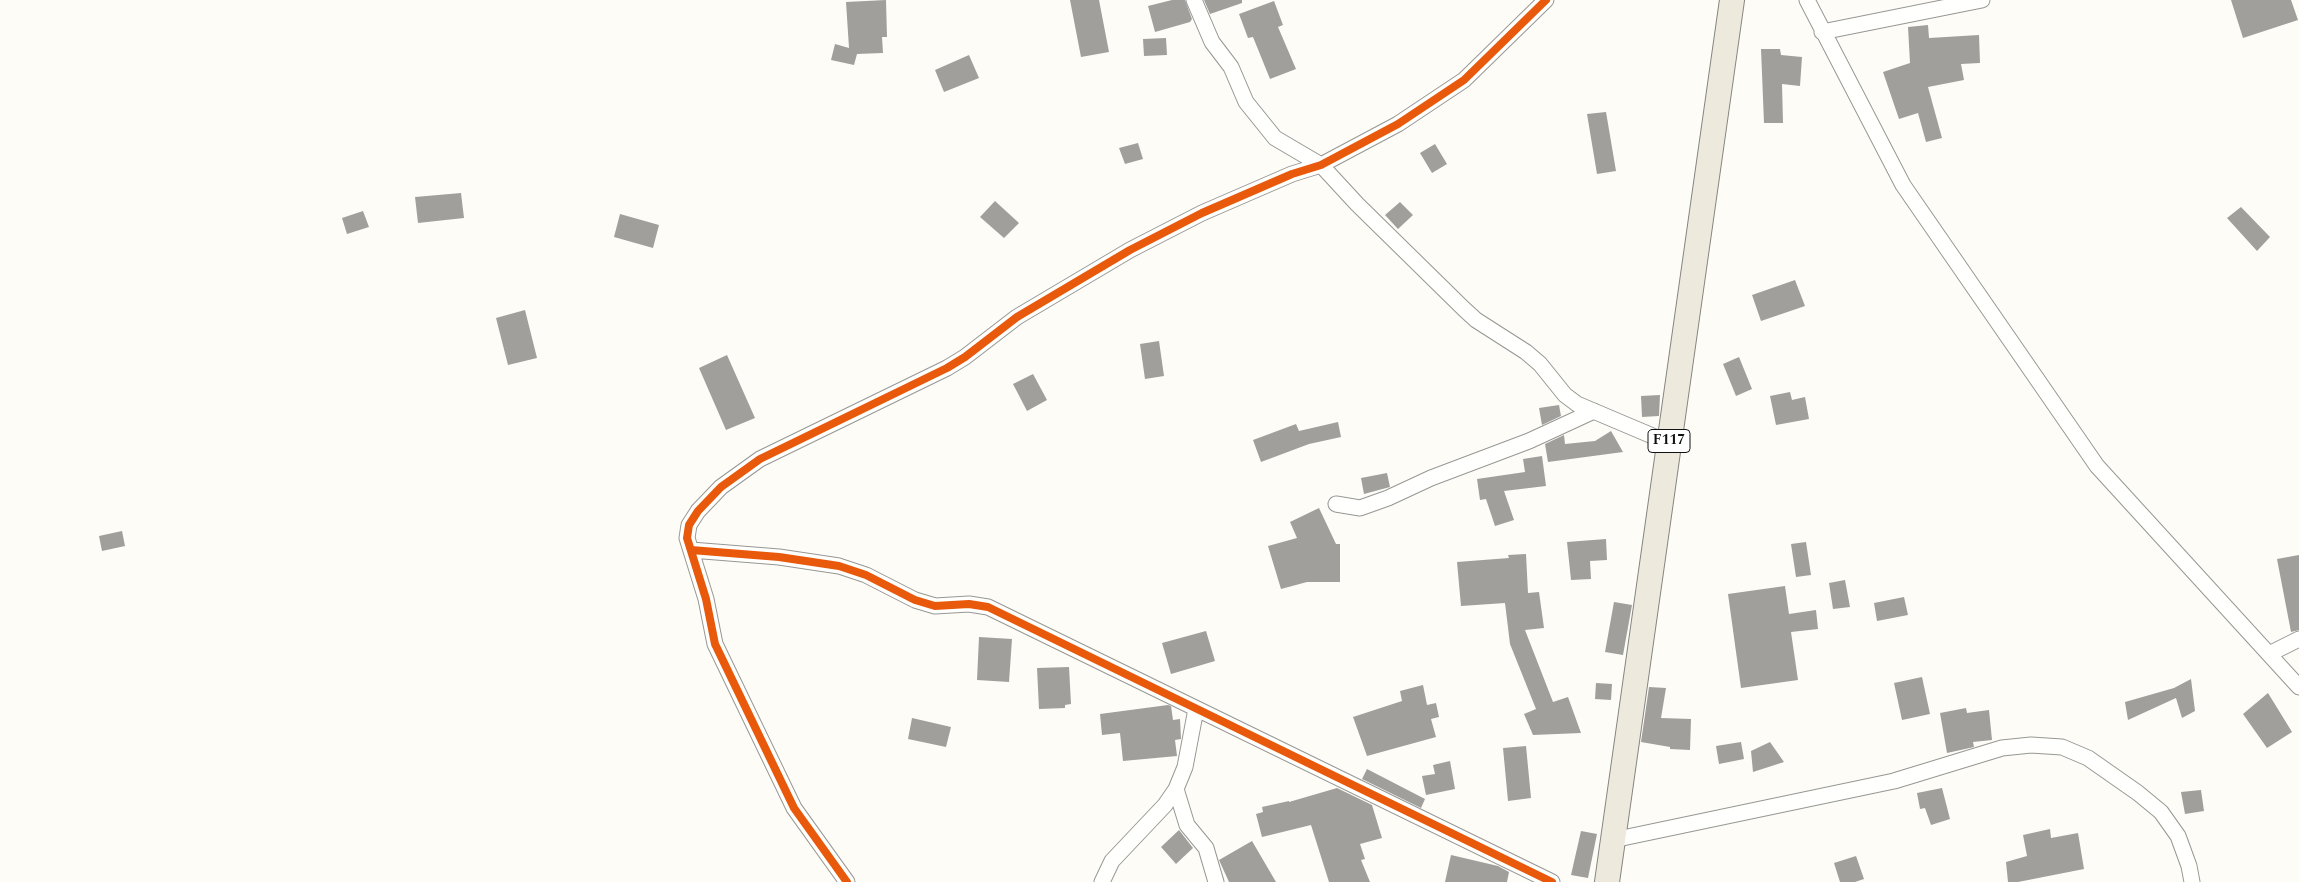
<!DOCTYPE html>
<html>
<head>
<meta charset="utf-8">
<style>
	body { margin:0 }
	canvas { display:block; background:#fdfcf7 }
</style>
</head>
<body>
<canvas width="2299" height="882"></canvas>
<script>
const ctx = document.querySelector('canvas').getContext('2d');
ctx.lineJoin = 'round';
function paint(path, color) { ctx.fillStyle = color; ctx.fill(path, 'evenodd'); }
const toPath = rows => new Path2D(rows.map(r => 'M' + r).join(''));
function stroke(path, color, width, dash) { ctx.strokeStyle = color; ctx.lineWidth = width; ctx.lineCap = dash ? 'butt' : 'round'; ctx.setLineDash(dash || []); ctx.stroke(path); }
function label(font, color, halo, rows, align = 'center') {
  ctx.font = font + ' Spectral,serif'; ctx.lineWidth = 5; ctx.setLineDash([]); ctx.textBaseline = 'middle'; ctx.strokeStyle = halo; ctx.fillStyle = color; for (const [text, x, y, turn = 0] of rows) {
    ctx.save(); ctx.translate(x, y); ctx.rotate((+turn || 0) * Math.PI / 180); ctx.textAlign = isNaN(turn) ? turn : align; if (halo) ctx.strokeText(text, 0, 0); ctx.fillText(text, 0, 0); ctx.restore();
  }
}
paint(toPath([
	[886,0,887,37,882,37,883,53,857,54,854,65,831,60,835,44,849,48,846,2],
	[1070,0,1099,0,1109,52,1081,57],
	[1172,0,1185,0,1192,19,1190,22,1155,32,1148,6],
	[1204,0,1242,0,1242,3,1210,14],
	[2231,0,2291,0,2298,20,2243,38],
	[1274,1,1283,25,1278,27,1296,69,1270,79,1253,37,1248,38,1239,14],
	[1928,25,1929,38,1979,35,1980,63,1961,64,1964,80,1928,87,1942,138,1926,142,1918,113,1899,119,1883,72,1910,63,1908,27],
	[1166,38,1167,55,1144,56,1143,39],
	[1761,49,1780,49,1781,55,1802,57,1800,86,1782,84,1783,123,1764,123],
	[969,55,979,78,944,92,935,70],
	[1606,112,1616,171,1597,174,1587,114],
	[1138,143,1143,159,1125,164,1119,148],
	[1435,144,1447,164,1432,173,1420,153],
	[461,193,464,218,418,223,415,197],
	[995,201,1019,223,1004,238,980,217],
	[1400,202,1413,215,1398,229,1385,215],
	[2241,207,2270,237,2257,251,2227,218],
	[363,211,369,227,347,234,342,218],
	[620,214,659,225,653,248,614,237],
	[1795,280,1805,306,1761,321,1752,295],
	[525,310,537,358,508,365,496,318],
	[1159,341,1164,376,1145,379,1140,344],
	[727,355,755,418,726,430,699,368],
	[1739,357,1752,389,1736,396,1723,364],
	[1033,374,1047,400,1027,411,1013,384],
	[1790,392,1792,400,1805,397,1809,419,1776,425,1770,396],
	[1660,395,1659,416,1642,417,1641,396],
	[1559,405,1561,416,1542,425,1539,408],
	[1338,422,1341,437,1309,444,1261,462,1253,440,1296,424,1299,431],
	[1611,431,1623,452,1548,462,1545,444,1564,435,1565,444,1595,441],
	[1542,456,1546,486,1504,491,1514,520,1495,526,1486,499,1480,500,1477,479,1525,472,1523,459],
	[1387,473,1390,487,1364,494,1361,478],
	[1319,508,1336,544,1340,544,1340,582,1307,582,1281,589,1268,546,1297,538,1290,522],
	[122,531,125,546,102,551,99,536],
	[1606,539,1607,560,1590,561,1591,579,1571,580,1567,542],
	[1806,542,1811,575,1796,577,1791,544],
	[1526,554,1528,593,1539,592,1544,628,1525,630,1553,702,1568,697,1581,733,1533,735,1524,714,1536,709,1510,644,1505,603,1461,606,1457,562,1509,558,1508,555],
	[2299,555,2299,630,2291,632,2277,559],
	[1845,580,1850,607,1833,609,1829,583],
	[1785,586,1789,614,1816,610,1818,629,1791,632,1798,680,1741,688,1728,594],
	[1904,597,1908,615,1877,621,1874,603],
	[1614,602,1632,605,1623,655,1605,652],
	[1206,631,1215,661,1171,674,1162,643],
	[979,637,1012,639,1009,682,977,680],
	[1069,667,1071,704,1065,705,1065,708,1039,709,1037,668],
	[1922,677,1930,714,1902,720,1894,683],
	[2191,679,2195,711,2182,718,2176,698,2128,720,2125,702,2174,688],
	[1596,683,1612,684,1611,700,1595,699],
	[1423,685,1427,705,1436,703,1439,717,1431,719,1436,737,1367,756,1353,717,1402,701,1400,691],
	[1649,687,1666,688,1661,718,1691,719,1690,750,1670,749,1670,747,1641,742],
	[2268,693,2292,732,2267,748,2243,714],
	[1168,705,1171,706,1173,720,1180,719,1181,739,1175,740,1177,756,1123,761,1120,733,1102,735,1100,714],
	[1966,708,1967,713,1989,710,1992,740,1973,742,1974,747,1947,753,1940,713],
	[912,718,951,727,946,747,908,739],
	[1741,742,1744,759,1719,764,1716,746],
	[1770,742,1784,762,1753,772,1751,751],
	[1526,746,1531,798,1508,801,1503,748],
	[1450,761,1455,789,1426,795,1422,776,1435,774,1433,765],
	[1367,769,1425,799,1421,808,1362,779],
	[1337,788,1372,805,1382,838,1360,844,1365,859,1361,860,1370,882,1329,882,1311,825,1262,837,1256,814,1263,812,1262,807,1289,801,1289,802],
	[1942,788,1950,819,1931,825,1925,808,1920,809,1917,793],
	[2201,790,2204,811,2185,814,2181,792],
	[2050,829,2051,838,2078,833,2084,869,2018,882,2008,882,2006,862,2027,856,2023,835],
	[1179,830,1193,848,1176,864,1161,847],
	[1581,831,1597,834,1588,878,1571,875],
	[1252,841,1276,882,1229,882,1219,860],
	[1451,855,1498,866,1509,872,1507,882,1445,882],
	[1856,856,1864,879,1855,882,1840,882,1834,863]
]), '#a19f9c');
const street = toPath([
	[1194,0,1212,42,1231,67,1246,102,1275,138,1321,165,1357,204,1464,309,1476,320,1526,352,1540,364,1565,395,1577,404,1669,443],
	[1807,0,1903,185,2097,466,2299,687],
	[1822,32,1982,0],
	[1336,504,1360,508,1388,498,1431,478,1529,441,1594,411],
	[691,550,779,557,839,566,866,575,915,600,935,606,969,604,988,607,1552,882],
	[2269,654,2299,639],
	[1176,789,1187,825,1206,848,1216,882],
	[1613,840,1894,781,2002,748,2031,745,2062,747,2088,758,2138,793,2161,812,2178,836,2189,866,2192,882],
	[847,882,794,808,715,644,706,599,687,538,689,525,698,511,721,487,760,459,947,368,965,357,1017,317,1130,250,1202,213,1292,174,1321,165,1398,124,1464,80,1546,0],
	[1102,882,1112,861,1165,805,1176,789,1185,767,1196,709]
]);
const primary = toPath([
	[1607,882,1732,0]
]);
stroke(street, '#979795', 17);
stroke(primary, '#858482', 26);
stroke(street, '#fffffe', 15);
stroke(primary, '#ede9dc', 24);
stroke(toPath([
	[691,550,779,557,839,566,866,575,915,600,935,606,969,604,988,607,1552,882],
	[847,882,794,808,715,644,706,599,687,538,689,525,698,511,721,487,760,459,947,368,965,357,1017,317,1130,250,1202,213,1292,174,1321,165,1398,124,1464,80,1546,0]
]), '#e8590c', 8);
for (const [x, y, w] of [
	[1669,441,42]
]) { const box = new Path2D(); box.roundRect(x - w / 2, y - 11.5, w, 23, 4); ctx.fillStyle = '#fff'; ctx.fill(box); stroke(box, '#111', 1); }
label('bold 14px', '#111', null, [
	["F117",1669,441]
]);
</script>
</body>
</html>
